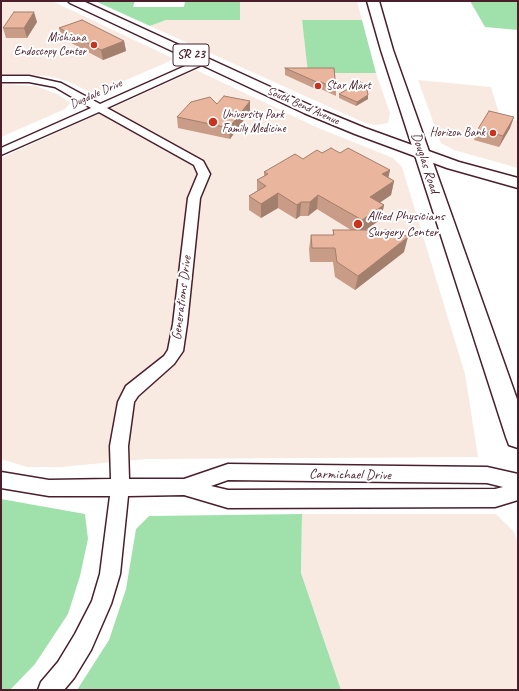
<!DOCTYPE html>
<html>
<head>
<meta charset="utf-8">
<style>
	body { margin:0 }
	#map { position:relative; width:519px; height:691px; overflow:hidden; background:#fff; font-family:Caveat,sans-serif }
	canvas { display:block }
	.frame { position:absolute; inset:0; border:2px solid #4a1f2b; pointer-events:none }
</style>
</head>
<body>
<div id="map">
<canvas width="519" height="691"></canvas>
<div class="frame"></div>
</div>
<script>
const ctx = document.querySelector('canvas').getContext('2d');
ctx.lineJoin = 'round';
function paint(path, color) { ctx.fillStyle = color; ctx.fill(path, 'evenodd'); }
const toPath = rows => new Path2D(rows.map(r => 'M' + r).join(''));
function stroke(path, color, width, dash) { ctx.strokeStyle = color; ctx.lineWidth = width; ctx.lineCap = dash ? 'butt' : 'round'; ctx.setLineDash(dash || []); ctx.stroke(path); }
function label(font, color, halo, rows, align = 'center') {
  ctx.font = font + ' Caveat,sans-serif'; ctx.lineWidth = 4; ctx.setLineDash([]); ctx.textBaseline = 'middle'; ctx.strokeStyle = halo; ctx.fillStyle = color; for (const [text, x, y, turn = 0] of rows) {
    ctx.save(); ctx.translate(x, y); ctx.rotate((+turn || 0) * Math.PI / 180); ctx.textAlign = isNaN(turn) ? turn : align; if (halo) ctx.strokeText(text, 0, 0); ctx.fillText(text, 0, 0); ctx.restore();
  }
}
paint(toPath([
	[1,1,52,1,172,58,170,61,96,93,92,93,69,82,53,77,25,74,1,74],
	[240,1,357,1,362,20,302,20,308,72,376,73,390,113,388,123,375,125,365,123,150,26,166,20,239,20],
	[196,70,316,127,393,158,402,167,465,374,478,457,146,459,60,467,27,467,1,459,1,158],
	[418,80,491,87,500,117,518,121,518,168,454,150,441,143],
	[1,84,36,86,59,95,70,103,65,109,1,137],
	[302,514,496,514,514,532,518,545,518,690,341,690,301,573]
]), '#f8e9e1');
paint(toPath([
	[95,1,135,1,133,7,184,7,185,1,240,1,240,20,166,20,150,26],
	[470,1,518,1,518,30,485,27],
	[302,20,362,20,376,73,308,73],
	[1,499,85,514,88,539,80,576,68,614,35,664,10,690,1,690],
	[302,514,301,573,341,690,77,690,109,640,126,589,136,529,149,516]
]), '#a0e1ab');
const street = toPath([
	[203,58,206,59,206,63,107,108,203,161,210,174,200,198,187,324,183,351,174,364,138,396,134,402,128,446,129,479,184,479,228,464,487,467,518,474,518,500,495,507,228,508,184,495,128,496,120,574,111,604,91,650,74,678,64,690,38,690,41,682,58,662,75,634,92,601,100,574,110,496,49,496,1,488,1,472,49,480,111,479,110,446,118,402,126,386,164,356,168,350,173,324,188,198,198,174,194,165,99,112,1,155,1,148,91,108,55,87,29,82,1,82,1,76,29,76,61,83,100,104,203,58],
	[228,480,487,483,503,487,495,489,228,490,211,486,228,480]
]);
const secondary = toPath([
	[367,1,379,1,393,50,518,402,518,448,509,445,506,437,381,50,367,1]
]);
const primary = toPath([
	[68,1,83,1,314,107,365,128,459,162,518,178,518,188,447,168,355,134,304,113,70,3,68,1]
]);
stroke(street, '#4a1f2b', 3);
stroke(secondary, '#4a1f2b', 3);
stroke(primary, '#4a1f2b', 3);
paint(street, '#fff');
paint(secondary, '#fff');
paint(primary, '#fff');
paint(toPath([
	[37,22,27,38,6,38,3,28],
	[59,28,124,41,126,51,103,60,62,38],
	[285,68,334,68,336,89,336,96,321,89,318,90,285,75],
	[339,94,368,95,368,99,356,106,339,98],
	[250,101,250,111,230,139,178,128,177,117],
	[514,117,510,128,499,147,474,140,478,129],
	[322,153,340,153,390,170,388,177,394,181,391,195,380,202,384,205,381,219,366,230,404,252,355,290,335,277,333,262,310,262,309,249,311,235,333,235,333,230,351,230,317,209,308,216,300,216,296,219,278,208,261,218,249,210,249,196,257,191,257,180,264,176,264,172,303,159]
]), '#c89c86');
paint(toPath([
	[34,12,37,22,27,38,24,28],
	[124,41,126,51,103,60,101,50],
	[321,82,321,89,318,90,319,83],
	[368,95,368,99,356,106,357,102],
	[250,101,250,111,230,139,229,128],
	[514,117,510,128,499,147,503,136],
	[390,170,387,184,382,174],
	[394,181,391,195,368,211,370,197],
	[278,193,278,208,261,218,261,204],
	[318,195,317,209,308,216,310,202],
	[301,202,300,216,296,219,297,205],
	[384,205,381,219,359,235,362,220],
	[408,237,404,252,355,290,358,276]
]), '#a37f6d');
const building = toPath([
	[14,12,34,12,24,28,3,28,14,12],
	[82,20,124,41,101,50,59,28,82,20],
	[285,68,334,68,336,89,321,82,319,83,285,68],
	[360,82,366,84,368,95,357,102,339,94,360,82],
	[224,96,250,101,229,128,177,117,191,102,210,97,217,104,224,96],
	[489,111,514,117,503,136,478,129,489,111],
	[331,148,340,153,348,148,390,170,382,174,394,181,370,197,384,205,362,220,318,195,310,202,301,202,297,205,278,193,261,204,249,196,266,186,257,180,268,174,264,172,295,154,303,159,317,150,322,153,331,148],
	[333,230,395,230,408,237,358,276,337,262,335,248,312,248,311,235,334,235,333,230]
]);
paint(building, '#e9b59c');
stroke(building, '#a37f6d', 1);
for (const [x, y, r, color] of [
	[94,45,4,"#c8321e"],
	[318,86,4,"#c8321e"],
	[213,122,5,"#c8321e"],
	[493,133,4,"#c8321e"],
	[358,224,5,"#c8321e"]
]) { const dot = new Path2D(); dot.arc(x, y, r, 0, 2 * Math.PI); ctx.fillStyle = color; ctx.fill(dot); stroke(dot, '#fff', 1.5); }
label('12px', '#4a1f2b', '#fff', [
	["Michiana",86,38],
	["Endoscopy Center",86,52],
	["Star Mart",326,86,"left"],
	["University Park",222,115,"left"],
	["Family Medicine",222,129,"left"],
	["Horizon Bank",485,133]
], 'right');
label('12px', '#4a1f2b', '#fff', [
	["Dugdale Drive",96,94,-24],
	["South Bend Avenue",303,106,24]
]);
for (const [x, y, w] of [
	[191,55,36]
]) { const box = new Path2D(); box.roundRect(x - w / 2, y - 11, w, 22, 3); ctx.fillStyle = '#fff'; ctx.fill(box); stroke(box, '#4a1f2b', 1); }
label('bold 13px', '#4a1f2b', null, [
	["SR 23",191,55]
]);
label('14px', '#4a1f2b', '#fff', [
	["Douglas Road",425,163,72],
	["Generations Drive",182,298,-83],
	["Carmichael Drive",350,475,1]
]);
label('14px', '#4a1f2b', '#fff', [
	["Allied Physicians",367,216],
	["Surgery Center",367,232]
], 'left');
</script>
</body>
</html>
